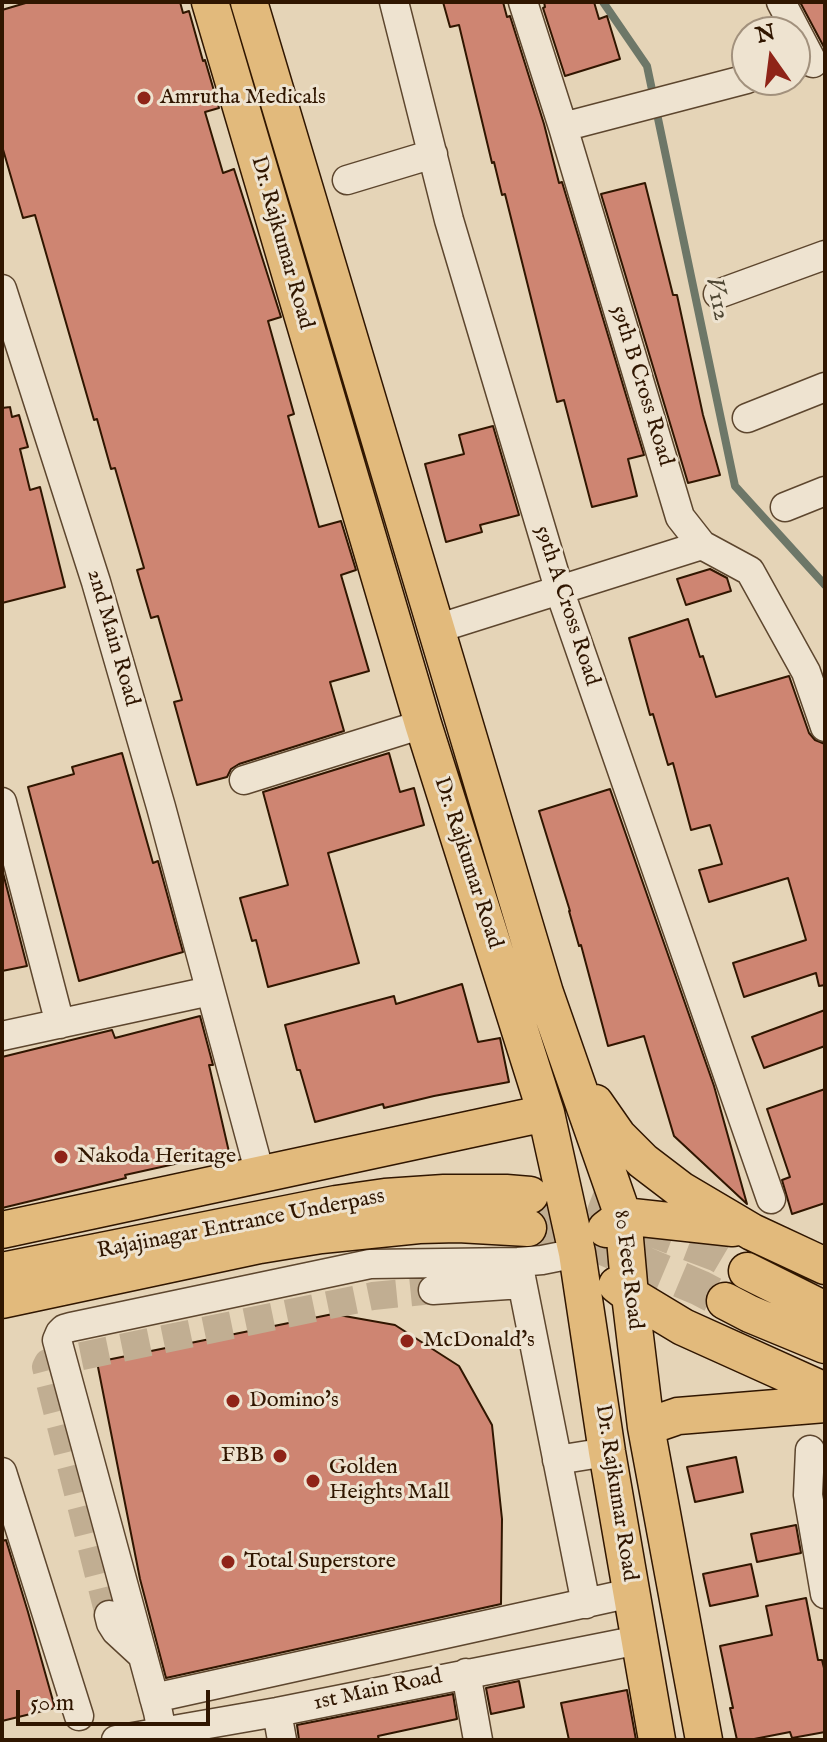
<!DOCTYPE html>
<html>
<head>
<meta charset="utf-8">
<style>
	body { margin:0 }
	#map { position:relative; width:827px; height:1742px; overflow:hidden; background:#e5d4b7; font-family:"IM FELL English",serif }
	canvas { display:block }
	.frame { position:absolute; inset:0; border:4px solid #301600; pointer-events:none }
	.north { position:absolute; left:731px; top:16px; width:80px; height:80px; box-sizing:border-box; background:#eee3d0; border:2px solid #a2917d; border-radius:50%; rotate:346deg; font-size:22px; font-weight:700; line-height:32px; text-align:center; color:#301600 }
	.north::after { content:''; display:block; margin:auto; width:28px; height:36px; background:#8f2418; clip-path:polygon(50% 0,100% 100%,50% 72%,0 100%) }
	.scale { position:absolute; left:16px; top:1690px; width:194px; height:36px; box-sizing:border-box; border:4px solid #301600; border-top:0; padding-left:10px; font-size:24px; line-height:28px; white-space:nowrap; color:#301600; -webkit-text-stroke:6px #eee3d0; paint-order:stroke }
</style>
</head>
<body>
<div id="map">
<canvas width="827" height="1742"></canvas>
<div class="frame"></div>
<div class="north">N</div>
<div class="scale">50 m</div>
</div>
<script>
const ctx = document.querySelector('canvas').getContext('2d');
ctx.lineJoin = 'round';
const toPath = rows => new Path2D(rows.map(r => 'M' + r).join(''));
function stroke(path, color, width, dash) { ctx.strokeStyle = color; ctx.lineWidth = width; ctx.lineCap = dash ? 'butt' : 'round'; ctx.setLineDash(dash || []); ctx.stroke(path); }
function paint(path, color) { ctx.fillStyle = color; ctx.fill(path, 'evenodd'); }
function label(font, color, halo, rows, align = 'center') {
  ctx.font = font + ' "IM FELL English",serif'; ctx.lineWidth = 6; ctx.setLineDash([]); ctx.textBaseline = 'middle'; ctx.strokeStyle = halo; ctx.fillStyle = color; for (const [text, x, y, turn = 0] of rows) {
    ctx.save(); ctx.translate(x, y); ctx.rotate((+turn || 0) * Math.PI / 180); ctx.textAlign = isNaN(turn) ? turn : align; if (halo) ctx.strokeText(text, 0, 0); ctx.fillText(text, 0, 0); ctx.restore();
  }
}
stroke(toPath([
	[603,2,647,66,735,486,825,585]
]), '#6d7768', 8);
const building = toPath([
	[29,2,180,2,183,13,189,11,203,61,205,60,219,108,205,112,223,173,234,169,281,317,268,321,294,414,288,416,319,527,341,521,356,570,341,575,369,671,330,682,344,731,239,764,231,769,227,777,197,785,174,702,182,700,158,616,151,618,137,570,144,568,115,468,111,469,97,419,94,420,35,215,23,218,2,146,2,10,29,2],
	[443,2,503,2,507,17,510,16,544,124,559,183,562,182,644,455,628,459,637,496,592,507,564,400,557,402,505,194,502,195,494,162,492,163,459,25,450,27,443,2],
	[544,2,594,2,599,19,607,16,620,59,565,76,543,8,545,7,544,2],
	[800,2,825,2,825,49,800,2],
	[645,183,673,295,677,295,703,415,720,475,688,483,601,194,645,183],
	[10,407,12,417,19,415,28,447,20,449,30,490,40,487,65,587,2,603,2,408,10,407],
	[493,426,519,515,480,525,482,532,446,542,425,464,464,454,459,435,493,426],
	[710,569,727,578,731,591,686,605,677,579,710,569],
	[688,619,700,657,703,656,716,697,789,676,809,733,815,740,825,744,825,985,819,986,816,973,744,997,733,963,806,940,788,878,709,902,699,870,722,864,710,825,691,830,673,763,668,765,653,714,650,715,629,638,688,619],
	[122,753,153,863,158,861,183,952,79,981,28,787,74,774,72,767,122,753],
	[389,753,400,792,414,788,424,825,328,853,359,963,268,987,256,940,252,941,240,898,288,885,263,792,389,753],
	[610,789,714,1086,747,1204,674,1136,644,1036,608,1046,581,945,579,946,569,911,570,911,539,811,610,789],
	[2,869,27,966,2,971,2,869],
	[462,984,478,1042,500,1038,509,1082,434,1096,384,1108,383,1104,315,1122,300,1070,297,1070,285,1025,394,996,396,1004,462,984],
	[825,1010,825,1046,764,1068,752,1037,825,1010],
	[200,1016,213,1065,209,1065,229,1152,125,1175,126,1178,2,1208,2,1057,112,1030,115,1038,200,1016],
	[825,1089,825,1203,792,1214,782,1180,790,1177,767,1109,825,1089],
	[333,1314,395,1325,459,1366,492,1425,502,1519,501,1604,166,1678,140,1579,97,1362,333,1314],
	[736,1457,743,1492,695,1502,687,1467,736,1457],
	[796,1525,801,1553,757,1562,751,1534,796,1525],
	[6,1540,28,1612,55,1708,2,1721,2,1541,6,1540],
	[751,1564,758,1596,710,1606,703,1574,751,1564],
	[806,1598,818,1660,822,1660,825,1672,825,1732,792,1738,790,1732,749,1740,737,1740,730,1708,733,1708,720,1646,772,1635,766,1606,806,1598],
	[519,1681,524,1707,491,1714,486,1688,519,1681],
	[627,1690,636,1740,569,1740,561,1703,627,1690],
	[453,1694,457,1719,378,1736,379,1740,299,1740,297,1725,453,1694]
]);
paint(building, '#ce8572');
stroke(building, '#301600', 2);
stroke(toPath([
	[109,1615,46,1367,48,1363,373,1296,433,1290]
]), '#c1ae92', 28, [28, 14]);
stroke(toPath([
	[536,1195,571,1198,718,1254,747,1271],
	[528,1228,567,1232,700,1288,725,1301]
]), '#c1ae92', 36, [36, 18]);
const minor = toPath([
	[394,2,449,220,560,592,771,1199],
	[523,2,563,127,680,517,702,545,750,571,806,672,825,727],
	[781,2,813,63],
	[563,127,747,79],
	[347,180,433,154],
	[2,289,96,582,161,807,260,1174],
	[718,294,825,255],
	[747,418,825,387],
	[785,507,825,491],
	[436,629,702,545],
	[244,780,423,724],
	[2,802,60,1024],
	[2,1036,210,991],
	[518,1262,586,1604],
	[433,1290,522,1284],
	[810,1450,808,1495,825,1594],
	[557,1460,607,1452],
	[2,1472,79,1716],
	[109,1615,111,1623,116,1631,142,1655],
	[466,1673,478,1740],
	[154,1698,631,1593],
	[277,1712,282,1740],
	[162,1732,158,1712,57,1340,60,1333,64,1329,71,1327,370,1264,518,1262,542,1260,577,1253],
	[116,1740,277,1712,639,1640]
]);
const major = toPath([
	[210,2,423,724,546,1113,577,1253,607,1452,657,1740],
	[249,2,545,993,623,1216,630,1295,646,1427,704,1740],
	[595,1103,618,1136,643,1161,681,1190,752,1232,825,1266],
	[606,1229,623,1216,733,1228],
	[2,1230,546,1113],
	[2,1271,336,1204,385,1197,444,1193,506,1193,530,1195],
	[747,1271,825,1310],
	[617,1285,630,1295,683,1327,825,1391],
	[2,1300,260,1245,321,1235,419,1225,458,1224,528,1228],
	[725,1301,750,1314,825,1345],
	[646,1427,678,1416,825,1404]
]);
stroke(minor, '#5d462e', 31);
stroke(major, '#301600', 39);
stroke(minor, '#eee3d0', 28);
stroke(major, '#e2ba7c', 36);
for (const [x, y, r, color] of [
	[144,98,8,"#8f2418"],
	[61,1157,8,"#8f2418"],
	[407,1341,8,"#8f2418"],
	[233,1401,8,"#8f2418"],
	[280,1456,8,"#8f2418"],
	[313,1481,8,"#8f2418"],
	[228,1562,8,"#8f2418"]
]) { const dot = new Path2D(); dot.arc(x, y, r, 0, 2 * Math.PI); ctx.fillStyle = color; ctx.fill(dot); stroke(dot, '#eee3d0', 3); }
label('22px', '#301600', '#eee3d0', [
	["Amrutha Medicals",160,98],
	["Nakoda Heritage",77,1157],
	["McDonald's",423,1341],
	["Domino's",249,1401],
	["FBB",264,1456,"right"],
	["Golden",329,1468],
	["Heights Mall",329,1493],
	["Total Superstore",244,1562]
], 'left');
label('22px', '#301600', '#eee3d0', [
	["Dr. Rajkumar Road",281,243,74],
	["59th B Cross Road",641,386,73],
	["59th A Cross Road",566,606,72],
	["2nd Main Road",112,638,74],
	["Dr. Rajkumar Road",467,863,72],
	["Rajajinagar Entrance Underpass",241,1225,-11],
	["80 Feet Road",627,1270,83],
	["Dr. Rajkumar Road",615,1493,81],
	["1st Main Road",378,1691,-12]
]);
label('italic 24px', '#4f4734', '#eee3d0', [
	["V112",716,299,78]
]);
</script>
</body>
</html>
